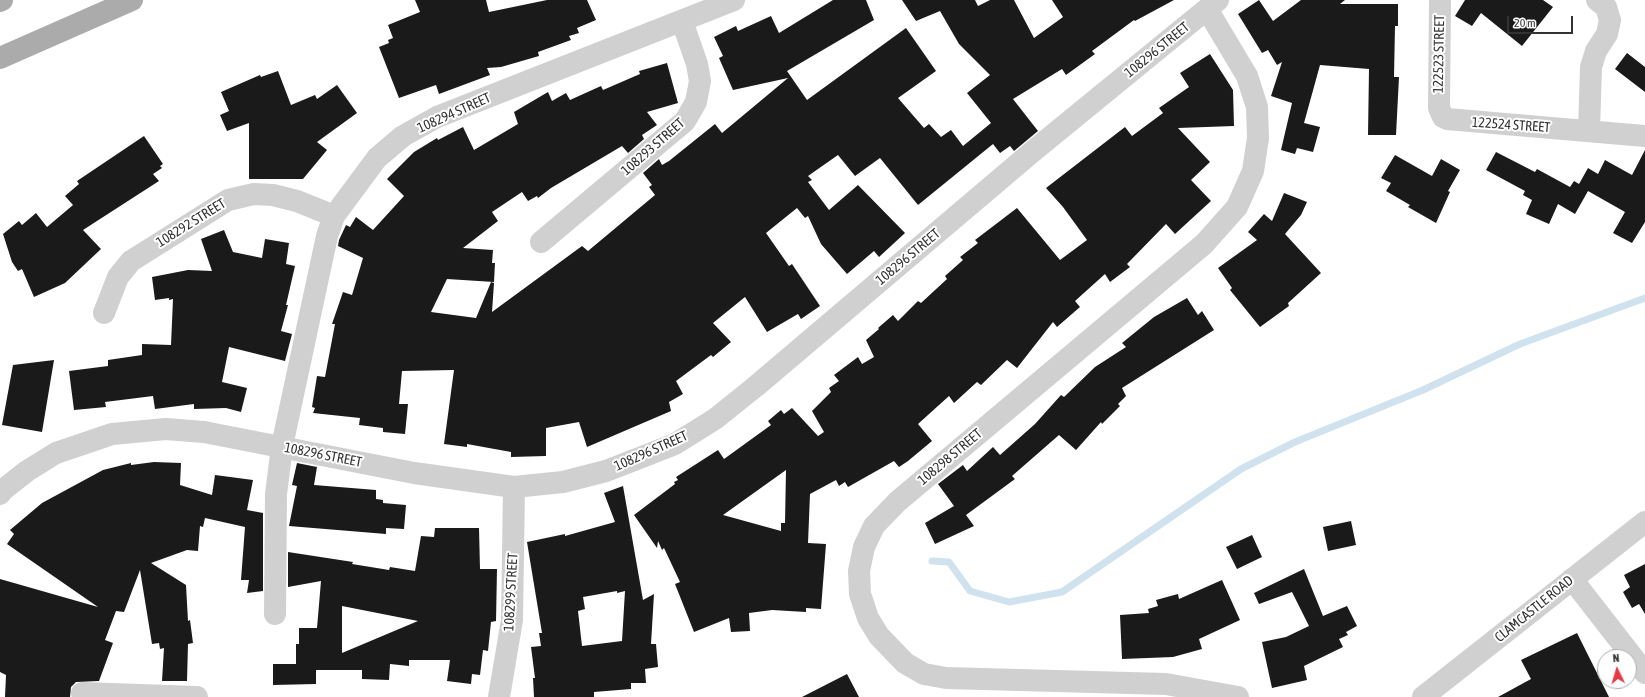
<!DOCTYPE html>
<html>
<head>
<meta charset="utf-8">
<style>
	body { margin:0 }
	#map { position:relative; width:1645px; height:697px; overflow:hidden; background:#fff; font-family:"Asap Condensed",sans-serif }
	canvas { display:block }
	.north { position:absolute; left:1597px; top:649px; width:40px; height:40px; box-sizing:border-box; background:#fff; border:1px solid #adadad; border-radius:50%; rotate:355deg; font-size:11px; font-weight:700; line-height:16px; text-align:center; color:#333 }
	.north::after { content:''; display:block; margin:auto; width:14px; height:18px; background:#e63946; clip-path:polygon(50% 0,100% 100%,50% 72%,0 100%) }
	.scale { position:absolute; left:1507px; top:16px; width:66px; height:18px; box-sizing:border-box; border:2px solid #333; border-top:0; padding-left:5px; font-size:12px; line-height:14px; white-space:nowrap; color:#333; -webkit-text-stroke:3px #fff; paint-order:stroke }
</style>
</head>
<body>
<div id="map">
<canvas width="1645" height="697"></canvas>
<div class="north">N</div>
<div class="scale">20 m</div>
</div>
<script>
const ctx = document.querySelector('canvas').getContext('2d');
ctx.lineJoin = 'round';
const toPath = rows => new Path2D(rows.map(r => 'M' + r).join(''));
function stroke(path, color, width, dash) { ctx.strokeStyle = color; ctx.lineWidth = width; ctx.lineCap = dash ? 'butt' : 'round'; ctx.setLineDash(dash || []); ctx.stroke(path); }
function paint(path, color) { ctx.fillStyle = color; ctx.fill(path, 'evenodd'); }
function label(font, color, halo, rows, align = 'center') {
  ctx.font = font + ' "Asap Condensed",sans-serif'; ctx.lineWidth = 4; ctx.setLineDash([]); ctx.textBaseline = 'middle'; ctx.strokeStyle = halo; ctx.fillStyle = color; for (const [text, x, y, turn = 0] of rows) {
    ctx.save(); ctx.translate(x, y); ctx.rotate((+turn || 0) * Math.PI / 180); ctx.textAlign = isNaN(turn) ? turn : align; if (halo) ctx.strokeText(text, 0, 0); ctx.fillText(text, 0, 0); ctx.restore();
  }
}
stroke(toPath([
	[932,561,949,562,970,591,1009,602,1062,592,1241,469,1295,442,1423,390,1520,344,1645,298]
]), '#cfe2ee', 7);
paint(toPath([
	[415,0,486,0,489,12,547,0,587,0,596,20,577,28,579,33,569,36,571,40,538,52,539,56,501,67,487,68,490,75,439,94,436,85,399,98,379,47,389,43,388,40,393,38,388,25,420,12],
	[833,0,866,0,874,20,787,71,807,100,906,28,936,71,898,98,924,128,929,124,941,137,951,130,963,146,991,123,967,93,990,75,959,44,940,11,916,21,902,0,975,0,978,6,990,0,1014,0,1034,38,1063,17,1052,0,1174,0,1135,21,1134,20,1092,51,1095,54,1066,75,1062,69,1013,99,1038,131,1014,151,1010,146,1000,153,993,144,918,205,880,158,855,176,838,155,808,176,812,180,808,182,829,210,858,185,905,233,879,257,874,251,847,274,821,244,808,216,805,218,797,208,766,233,789,266,792,264,820,306,801,319,798,314,767,332,745,297,713,323,731,342,713,357,711,355,676,381,683,394,669,402,671,411,587,447,579,422,546,428,546,456,511,457,511,452,467,444,467,447,444,444,454,370,402,371,399,404,408,404,405,434,383,432,383,428,359,425,360,418,313,413,315,408,312,407,317,376,325,377,335,324,332,324,343,292,352,295,363,258,338,246,339,240,346,225,350,227,356,217,373,230,404,196,387,179,414,152,437,138,438,140,463,127,474,150,518,124,514,112,548,92,552,101,566,93,570,100,601,86,603,90,640,74,639,71,667,63,678,103,647,112,657,125,642,135,644,139,628,153,622,146,551,188,538,198,537,196,528,201,522,192,492,212,498,221,463,248,493,250,492,263,495,263,494,282,447,279,431,312,476,318,491,282,494,283,492,312,582,246,588,251,655,195,649,187,652,185,643,173,659,159,662,165,669,161,715,124,722,133,788,78,733,90,719,58,723,56,714,37,736,26,738,31,771,16,779,33],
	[1259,0,1273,21,1301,0,1345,0,1340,4,1398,4,1398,26,1395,26,1394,77,1399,77,1396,135,1368,135,1369,69,1320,65,1304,123,1320,127,1313,152,1297,148,1295,154,1281,150,1292,103,1271,96,1282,62,1277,65,1268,50,1262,53,1238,14],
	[1465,0,1543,0,1553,7,1522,46,1481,13,1472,26,1455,16],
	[1627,53,1645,67,1645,92,1615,69],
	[1210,54,1233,90,1234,126,1178,128,1210,162,1191,180,1211,201,1175,234,1166,224,1127,264,1130,267,1110,282,1105,274,1075,301,1080,307,1057,327,1053,322,1017,368,1007,360,981,385,977,382,954,403,949,396,918,424,932,441,908,461,899,467,894,461,848,487,845,482,839,486,836,480,810,494,808,543,826,544,821,609,806,608,806,612,772,610,749,613,750,631,731,632,729,618,694,632,675,584,680,582,664,548,662,550,658,541,657,548,634,515,675,484,674,482,678,480,676,477,718,450,724,459,771,425,768,421,781,410,784,414,792,408,818,436,824,432,812,411,831,392,829,388,839,381,834,375,858,357,862,364,874,357,866,340,879,329,878,328,893,315,898,321,918,301,921,303,947,279,945,276,963,260,960,257,978,243,975,240,1017,208,1060,260,1087,240,1063,207,1046,188,1125,127,1132,136,1163,113,1159,108,1189,87,1180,73],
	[786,470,785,523,781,523,781,531,723,515],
	[278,71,291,105,315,95,317,99,337,85,357,113,317,142,327,150,303,179,249,179,249,123,227,131,220,115,229,111,221,92,260,75,261,77],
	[144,136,163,164,160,166,162,168,153,174,159,181,83,230,101,249,65,283,34,297,22,269,18,271,12,262,3,234,19,221,22,225,36,213,47,227,73,205,65,196,79,184,77,181],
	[1645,150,1645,222,1632,243,1613,233,1625,212,1588,191,1575,214,1558,204,1549,224,1526,214,1532,200,1523,195,1525,191,1486,170,1496,152,1535,172,1537,169,1570,187,1574,181,1579,184,1588,168,1598,174,1605,160,1632,175],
	[1395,155,1432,176,1441,159,1460,170,1448,191,1450,192,1436,223,1408,207,1410,205,1386,191,1391,183,1381,178],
	[1284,193,1307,202,1301,215,1285,234,1321,273,1288,303,1289,306,1260,327,1230,290,1232,288,1218,268,1257,240,1248,232,1264,214,1272,221],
	[224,230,233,252,262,258,265,239,289,243,286,264,295,266,286,305,288,305,281,331,292,334,285,361,229,347,222,382,247,388,241,412,226,408,194,409,194,404,155,409,153,396,105,402,106,407,74,410,69,371,108,366,108,360,142,355,142,344,171,345,173,299,169,300,169,298,155,300,152,277,188,270,212,271,201,239],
	[1187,298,1198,315,1202,311,1214,330,1122,388,1126,396,1118,404,1120,406,1102,424,1101,422,1076,450,1059,435,1012,476,1015,479,966,515,974,526,935,544,925,523,954,506,938,484,963,465,967,471,993,447,1000,455,1035,424,1061,395,1064,397,1095,367,1126,347,1122,343,1154,317],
	[54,360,42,432,2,425,13,365],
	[154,462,181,463,180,485,212,495,215,475,253,480,247,510,263,513,263,591,247,593,249,580,241,580,245,527,205,518,203,527,200,526,198,551,187,550,151,563,186,585,188,621,190,620,193,643,188,644,187,681,162,681,164,648,160,649,159,643,152,644,140,570,124,612,116,611,105,640,113,643,99,681,76,682,71,687,70,697,5,697,6,675,0,672,0,579,98,607,7,544,14,534,10,530,42,503,103,470,131,463,131,465],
	[297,463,317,467,314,485,376,490,376,499,383,500,383,503,406,505,404,529,386,528,386,534,289,526,297,486,292,485],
	[623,486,643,600,654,594,651,644,656,644,658,667,645,669,646,683,631,683,631,689,594,692,594,697,534,697,533,678,535,678,531,647,541,646,539,633,542,633,527,542,565,534,565,536,615,522,604,493],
	[617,591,617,593,625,591,622,641,582,646,578,611,585,609,583,597],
	[1351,521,1356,545,1328,551,1323,527],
	[435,528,479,528,480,569,497,569,496,621,491,622,488,651,483,650,480,675,472,674,471,684,447,681,450,660,409,660,409,666,390,664,389,680,362,679,362,670,316,670,316,684,273,685,273,664,296,664,296,644,299,644,299,628,317,628,321,581,288,587,288,552,353,562,352,564,389,570,390,567,415,571,421,536,434,537],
	[342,606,418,621,342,653],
	[1252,535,1262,557,1237,569,1226,547],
	[1645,564,1645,614,1639,604,1632,608,1623,592,1630,587,1624,575],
	[1304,569,1323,616,1347,606,1357,626,1346,632,1348,635,1339,639,1343,647,1304,666,1307,680,1272,688,1262,642,1286,637,1309,626,1292,592,1259,604,1254,593],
	[1222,580,1240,620,1199,639,1202,649,1173,657,1122,659,1120,615,1149,613,1148,609,1158,606,1156,600,1178,594,1179,599],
	[1577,633,1609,697,1498,697,1531,679,1521,660],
	[847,674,859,697,802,697]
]), '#1a1a1a');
stroke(toPath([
	[1440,0,1439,108,1443,117,1447,119,1645,136],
	[1207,9,1247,76,1257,107,1258,138,1253,171,1237,207,1204,244,897,502,874,526,864,547,859,571,860,594,868,618,879,636,905,663,924,674,946,678,1166,684,1238,697],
	[1589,131,1591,67,1596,51,1607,34,1610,20,1606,7,1597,0],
	[541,242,685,121,696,102,700,81,697,64,682,21],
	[104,313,118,277,131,261,228,200,254,194,273,195,297,201,334,216],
	[1572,579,1645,673],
	[275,614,276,494,282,446,327,236,334,216,377,158,403,136,437,117,734,0],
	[82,693,197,697],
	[499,697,512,620,514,487],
	[1423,697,1645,522]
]), '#d0d0d0', 22);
stroke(toPath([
	[0,494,4,489,27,471,56,453,112,434,166,429,204,432,414,473,514,487,563,482,606,471,642,457,675,444,715,419,755,387,1032,152,1218,0]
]), '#d0d0d0', 22);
stroke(toPath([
	[0,1,2,0],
	[0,58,132,0]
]), '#ababab', 22);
label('14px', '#333', '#fff', [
	["108296 STREET",1157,50,-39],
	["122523 STREET",1439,54,-89],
	["108294 STREET",454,113,-24],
	["122524 STREET",1511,125,4],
	["108293 STREET",653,147,-41],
	["108292 STREET",191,223,-32],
	["108296 STREET",908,257,-40],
	["108296 STREET",651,451,-24],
	["108296 STREET",323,455,11],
	["108298 STREET",950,457,-40],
	["108299 STREET",511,592,-87],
	["CLAMCASTLE ROAD",1534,609,-39]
]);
</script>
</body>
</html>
